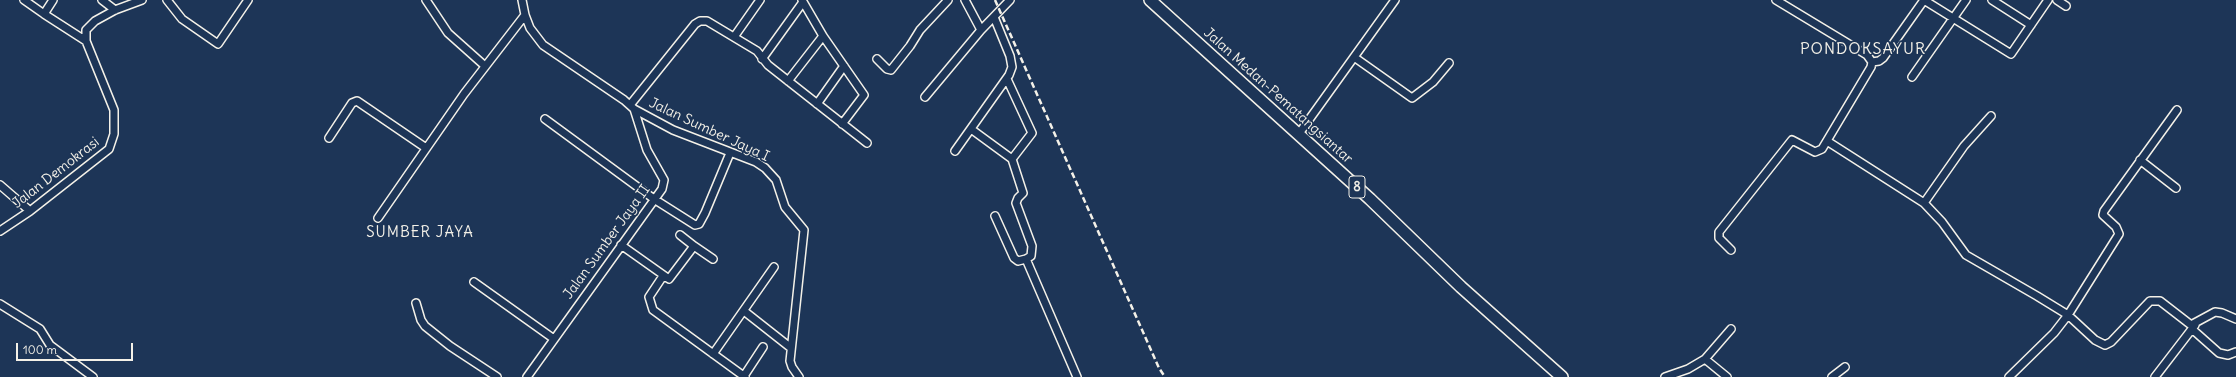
<!DOCTYPE html>
<html>
<head>
<meta charset="utf-8">
<style>
	body { margin:0 }
	#map { position:relative; width:2236px; height:377px; overflow:hidden; background:#1d3557; font-family:Delius,sans-serif }
	canvas { display:block }
	.scale { position:absolute; left:16px; top:343px; width:117px; height:18px; box-sizing:border-box; border:2px solid #f4f1e8; border-top:0; padding-left:5px; font-size:12px; line-height:14px; white-space:nowrap; color:#f4f1e8; -webkit-text-stroke:3px #1d3557; paint-order:stroke }
</style>
</head>
<body>
<div id="map">
<canvas width="2236" height="377"></canvas>
<div class="scale">100 m</div>
</div>
<script>
const ctx = document.querySelector('canvas').getContext('2d');
ctx.lineJoin = 'round';
const toPath = rows => new Path2D(rows.map(r => 'M' + r).join(''));
function stroke(path, color, width, dash) { ctx.strokeStyle = color; ctx.lineWidth = width; ctx.lineCap = dash ? 'butt' : 'round'; ctx.setLineDash(dash || []); ctx.stroke(path); }
function label(font, color, halo, rows, align = 'center') {
  ctx.font = font + ' Delius,sans-serif'; ctx.lineWidth = 3.5; ctx.setLineDash([]); ctx.textBaseline = 'middle'; ctx.strokeStyle = halo; ctx.fillStyle = color; for (const [text, x, y, turn = 0] of rows) {
    ctx.save(); ctx.translate(x, y); ctx.rotate((+turn || 0) * Math.PI / 180); ctx.textAlign = isNaN(turn) ? turn : align; if (halo) ctx.strokeText(text, 0, 0); ctx.fillText(text, 0, 0); ctx.restore();
  }
}
const minor = toPath([
	[24,0,44,14],
	[53,0,44,14,86,41],
	[102,0,115,10],
	[167,0,182,19,218,44,248,0],
	[426,0,448,33,485,66],
	[522,0,525,15,530,28,543,45,624,100,634,109,647,150,664,180,662,189,527,377],
	[802,0,823,36,864,95,842,124],
	[965,0,981,30],
	[1992,0,2031,25],
	[2057,0,2066,6],
	[734,37,760,0],
	[1354,57,1412,98,1433,82,1449,63],
	[762,59,803,2],
	[877,59,887,69,891,70,910,46,920,30,948,0],
	[1872,62,1879,61,1883,58,1924,0,2011,54,2048,0],
	[1912,77,1966,0],
	[788,81,823,36],
	[925,97,981,30,1010,0],
	[817,104,844,66],
	[630,105,695,24,700,21,707,21,757,51,768,65,867,143],
	[634,109,673,130,756,162,765,168,776,180,785,207,804,230,790,361,792,367,799,377],
	[1991,116,1964,146,1924,203,1942,222,1966,255,2037,296,2068,315,2119,234,2116,227,2103,215,2104,211,2177,110],
	[545,119,654,199,695,225,699,224,705,213,730,153],
	[971,129,1012,159,1032,133,1007,79],
	[1298,135,1395,0],
	[329,138,352,103,357,101,426,148],
	[1827,141,1924,203],
	[955,151,1009,75,1012,67,1010,56,994,17],
	[1012,159,1023,193,1018,198,1016,203,1032,246,1031,256,1026,259,1077,377],
	[2140,160,2176,188],
	[0,185,30,211],
	[995,216,1014,258,1018,261,1026,259],
	[378,218,464,94,525,15],
	[0,231,30,211,109,149,114,134,114,110,86,41,86,30,95,21,115,10,142,0],
	[621,245,669,279,694,246,680,235],
	[694,246,713,259],
	[1731,250,1719,238,1719,232,1792,140,1815,152,1822,149,1871,67,1872,62,1867,55,1776,0],
	[663,276,649,297,653,310,745,377],
	[474,282,554,339],
	[416,303,421,320,425,326,450,346,497,377],
	[0,304,40,329,50,345,93,377],
	[744,311,791,348],
	[2192,329,2219,353,2228,355,2236,352],
	[713,354,774,267],
	[1705,359,1731,329],
	[744,376,763,347],
	[1665,377,1688,369,1705,359,1727,377],
	[1832,377,1845,367],
	[2009,377,2054,333,2068,315,2095,340,2105,345,2111,342,2150,301,2160,301,2191,325,2215,312,2222,313,2236,319],
	[2155,377,2195,325]
]);
const trunk = toPath([
	[1150,0,1370,199,1461,287,1562,377]
]);
stroke(minor, '#f4f1e8', 10);
stroke(trunk, '#f4f1e8', 14);
stroke(minor, '#1d3557', 7);
stroke(trunk, '#1d3557', 11);
stroke(toPath([
	[995,0,1159,368,1165,377]
]), '#f4f1e8', 2.5, [6, 3]);
for (const [x, y, w] of [
	[1357,187,16]
]) { const box = new Path2D(); box.roundRect(x - w / 2, y - 11, w, 22, 3); ctx.fillStyle = '#1d3557'; ctx.fill(box); stroke(box, '#f4f1e8', 1); }
label('bold 13px', '#f4f1e8', null, [
	["8",1357,187]
]);
label('14px', '#f4f1e8', '#1d3557', [
	["Jalan Medan-Pematangsiantar",1278,96,42],
	["Jalan Sumber Jaya I",709,130,25],
	["Jalan Demokrasi",56,173,-38],
	["Jalan Sumber Jaya II",607,242,-54]
]);
ctx.letterSpacing = '1px';
label('15px', '#f4f1e8', '#1d3557', [
	["SUMBER JAYA",420,233]
]);
ctx.letterSpacing = '0px';
ctx.letterSpacing = '1px';
label('16px', '#f4f1e8', '#1d3557', [
	["PONDOKSAYUR",1863,49]
]);
ctx.letterSpacing = '0px';
</script>
</body>
</html>
